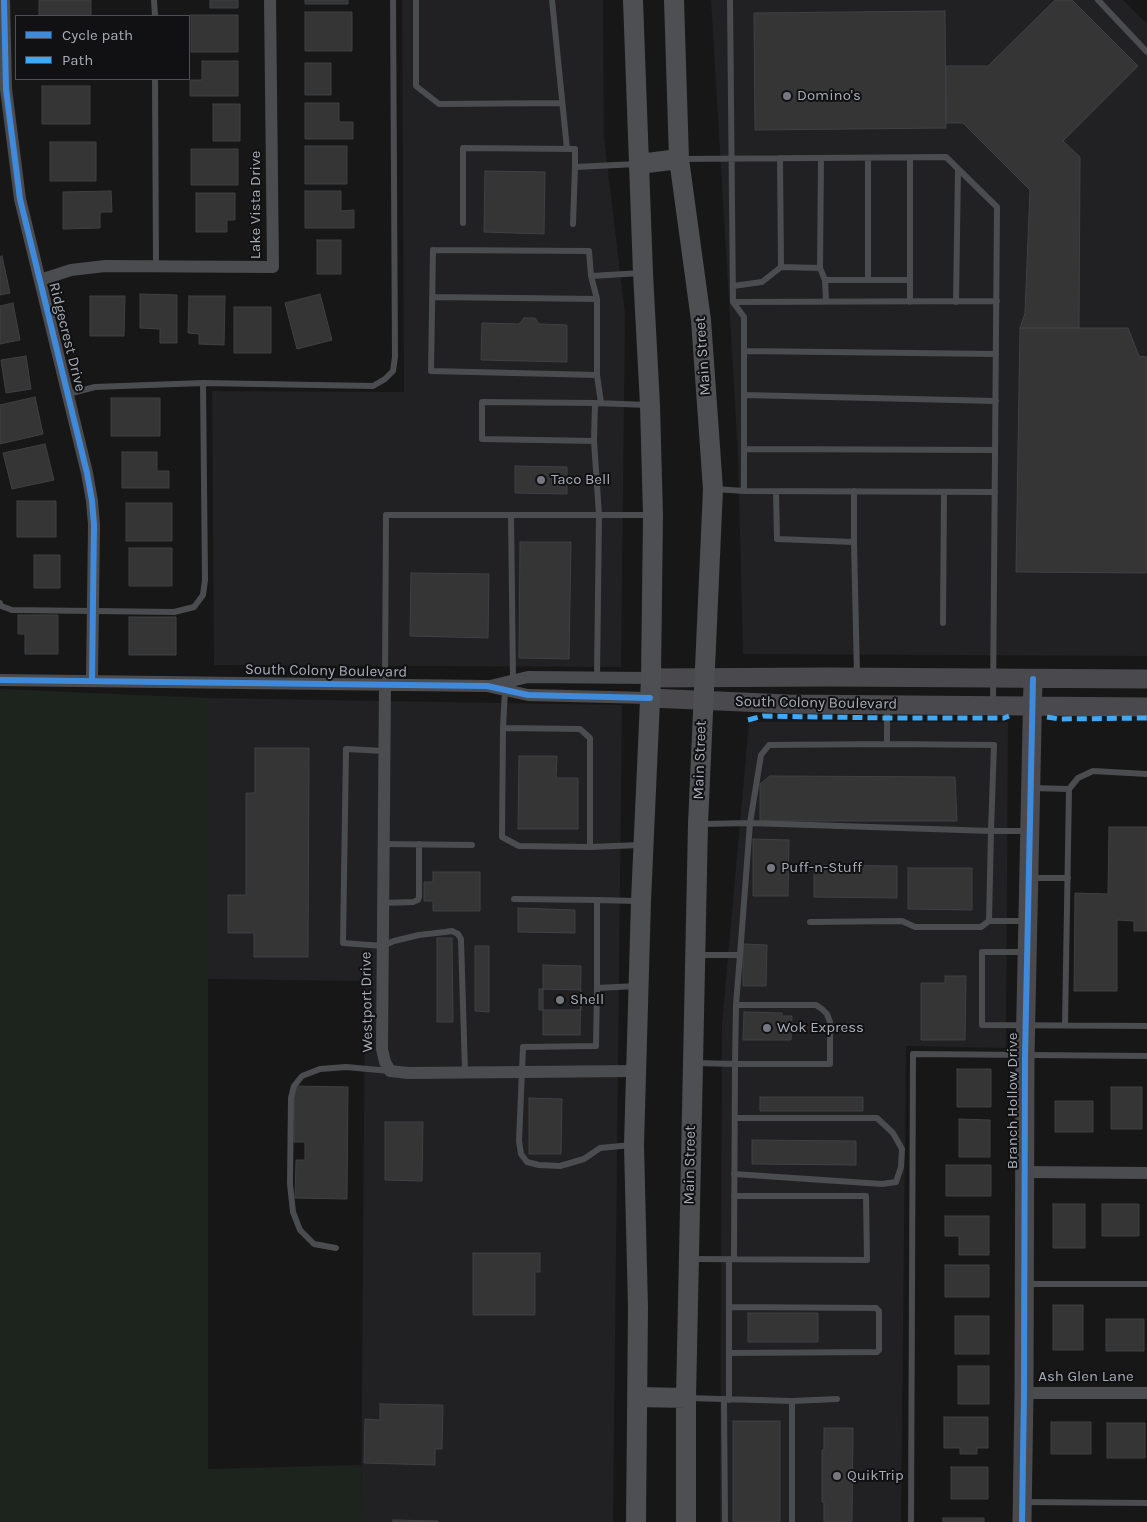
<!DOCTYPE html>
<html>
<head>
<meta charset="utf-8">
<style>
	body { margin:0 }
	#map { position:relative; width:1147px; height:1522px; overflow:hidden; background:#171717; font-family:Karla,sans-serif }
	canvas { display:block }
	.legend { position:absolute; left:15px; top:15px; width:175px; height:65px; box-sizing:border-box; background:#111113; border:1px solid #4d4f55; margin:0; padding:6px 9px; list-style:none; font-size:15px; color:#a8adb8 }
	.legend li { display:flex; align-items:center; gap:10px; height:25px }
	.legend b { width:25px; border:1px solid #4d4f55 }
</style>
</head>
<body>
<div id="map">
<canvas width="1147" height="1522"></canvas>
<ul class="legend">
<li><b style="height:6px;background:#408adc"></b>Cycle path</li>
<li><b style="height:6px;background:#3fa9f5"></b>Path</li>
</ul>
</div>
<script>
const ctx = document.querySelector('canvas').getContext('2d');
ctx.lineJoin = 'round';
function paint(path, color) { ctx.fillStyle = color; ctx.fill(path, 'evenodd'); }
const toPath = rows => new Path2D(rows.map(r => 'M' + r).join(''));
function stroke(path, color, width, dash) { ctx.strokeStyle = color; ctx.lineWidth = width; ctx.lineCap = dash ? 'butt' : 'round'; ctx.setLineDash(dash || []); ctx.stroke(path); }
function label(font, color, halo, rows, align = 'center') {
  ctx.font = font + ' Karla,sans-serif'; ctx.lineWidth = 4; ctx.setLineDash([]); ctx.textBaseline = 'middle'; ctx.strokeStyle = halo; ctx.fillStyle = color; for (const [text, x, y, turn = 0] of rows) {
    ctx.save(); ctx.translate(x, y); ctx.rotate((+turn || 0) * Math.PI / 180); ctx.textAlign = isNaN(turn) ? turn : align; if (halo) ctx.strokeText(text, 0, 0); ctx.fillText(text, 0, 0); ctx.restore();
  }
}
paint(toPath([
	[402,0,603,0,604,137,625,314,621,667,214,665,212,391,404,392],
	[711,0,1123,0,1147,24,1147,656,743,654,738,454],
	[208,698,622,705,613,1522,361,1522,365,981,207,979],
	[749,722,1008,722,1006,1048,906,1046,901,1522,720,1522,722,1024]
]), '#212123');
paint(toPath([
	[0,689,208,698,208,1469,361,1465,361,1522,0,1522]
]), '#1d241e');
const building = toPath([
	[39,0,91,0,91,16,39,16,39,0],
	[210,0,238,0,238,8,210,8,210,0],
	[305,0,348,0,348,4,305,4,305,0],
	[1055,0,1072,0,1138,66,1063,141,1080,157,1079,328,1020,328,1025,313,1030,190,963,123,946,123,946,66,988,66,1055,0],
	[945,11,946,128,755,130,754,13,945,11],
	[305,12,352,12,352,51,305,51,305,12],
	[191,15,238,15,238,52,191,52,191,15],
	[202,61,238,61,238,96,190,96,190,80,202,80,202,61],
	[305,63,331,63,331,95,305,95,305,63],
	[42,86,90,86,90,124,42,124,42,86],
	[305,103,339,103,339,122,353,122,353,139,305,139,305,103],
	[213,104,240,104,240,141,213,141,213,104],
	[50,142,96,142,96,181,50,181,50,142],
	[305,146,347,146,347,184,305,184,305,146],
	[191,149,238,149,238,185,191,185,191,149],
	[485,171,545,172,544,234,484,232,485,171],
	[111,191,112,212,100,212,100,228,63,229,63,192,111,191],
	[305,191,341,191,341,211,354,210,354,228,305,228,305,191],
	[196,193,235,193,235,220,227,220,227,232,196,232,196,193],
	[317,240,341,240,341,274,317,274,317,240],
	[2,256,10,293,0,295,0,257,2,256],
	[140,294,177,295,177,343,160,343,160,329,140,328,140,294],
	[320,294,332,340,297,349,285,303,320,294],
	[90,296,125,296,124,336,90,336,90,296],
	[189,296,225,296,224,345,199,344,199,334,188,333,189,296],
	[13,303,20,340,0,344,0,306,13,303],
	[234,307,271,307,271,353,234,353,234,307],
	[524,318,535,318,539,324,567,325,567,362,481,360,482,323,519,324,524,318],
	[1020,328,1128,328,1139,356,1147,357,1147,573,1016,572,1020,328],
	[26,356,31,389,6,393,1,360,26,356],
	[35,397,43,434,0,444,0,405,35,397],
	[111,398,160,398,160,436,111,436,111,398],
	[45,444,54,480,12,489,3,453,45,444],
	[122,452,157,452,157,471,169,471,169,488,122,488,122,452],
	[515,466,567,467,567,494,515,493,515,466],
	[17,501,56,501,56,537,17,537,17,501],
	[126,503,172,503,172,541,126,541,126,503],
	[520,542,571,542,569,659,519,658,520,542],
	[129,548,172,548,172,586,129,586,129,548],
	[34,555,60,555,60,588,34,588,34,555],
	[411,573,489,574,488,638,410,636,411,573],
	[18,615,58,615,58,654,25,654,25,634,18,634,18,615],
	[129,617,176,617,176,655,129,655,129,617],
	[255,748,309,748,308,957,254,957,254,933,228,933,228,895,246,895,246,793,255,793,255,748],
	[519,756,557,756,556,778,578,778,578,829,518,829,519,756],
	[770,776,955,777,957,821,760,821,760,784,770,776],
	[1109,827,1147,827,1147,931,1134,931,1134,921,1117,920,1117,991,1074,991,1075,893,1108,894,1109,827],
	[753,839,789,840,788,896,753,896,753,839],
	[814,865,897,866,897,898,814,897,814,865],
	[908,868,972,868,972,910,908,909,908,868],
	[433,872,480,872,480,911,433,911,433,901,424,901,424,882,433,882,433,872],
	[518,908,575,910,575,933,518,932,518,908],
	[437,938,452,938,453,1022,437,1022,437,938],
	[743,944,767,945,766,986,743,986,743,944],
	[475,946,489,946,489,1012,475,1011,475,946],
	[543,965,581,966,580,1035,543,1035,543,965],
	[945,976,966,976,965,1040,921,1040,921,983,945,983,945,976],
	[539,989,581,990,581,1010,539,1010,539,989],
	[744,1012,782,1013,782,1016,792,1016,791,1040,743,1040,744,1012],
	[957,1069,991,1069,991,1107,957,1107,957,1069],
	[294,1086,348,1087,347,1199,295,1198,296,1160,305,1160,305,1142,294,1142,294,1086],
	[1111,1087,1142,1087,1142,1129,1111,1129,1111,1087],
	[760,1097,863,1097,863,1111,760,1111,760,1097],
	[529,1098,562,1099,561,1154,529,1154,529,1098],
	[1055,1101,1093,1101,1093,1132,1055,1132,1055,1101],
	[959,1119,990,1120,990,1157,959,1157,959,1119],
	[385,1122,423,1122,422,1181,385,1180,385,1122],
	[752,1140,856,1141,856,1165,752,1164,752,1140],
	[946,1165,991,1165,991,1196,946,1196,946,1165],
	[1053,1204,1085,1204,1085,1248,1053,1248,1053,1204],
	[1102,1204,1139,1204,1139,1236,1102,1236,1102,1204],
	[945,1216,989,1216,989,1255,959,1255,959,1236,945,1236,945,1216],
	[473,1253,540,1253,540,1272,535,1272,535,1315,473,1315,473,1253],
	[945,1265,989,1265,989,1297,945,1297,945,1265],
	[1053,1305,1083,1305,1083,1350,1053,1350,1053,1305],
	[748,1313,818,1313,818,1342,748,1342,748,1313],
	[955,1316,989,1316,989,1354,955,1354,955,1316],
	[1106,1319,1144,1319,1144,1351,1106,1351,1106,1319],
	[958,1366,989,1366,989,1404,958,1404,958,1366],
	[380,1404,443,1405,442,1449,435,1449,435,1465,364,1463,365,1419,380,1420,380,1404],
	[944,1417,988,1417,988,1448,977,1448,977,1454,960,1454,960,1448,944,1448,944,1417],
	[733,1421,780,1421,780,1522,733,1522,733,1421],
	[1051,1422,1091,1422,1091,1454,1051,1454,1051,1422],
	[1107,1423,1145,1423,1145,1458,1107,1458,1107,1423],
	[824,1428,853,1428,852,1522,824,1522,824,1502,822,1502,822,1450,824,1450,824,1428],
	[951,1467,988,1467,988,1499,951,1499,951,1467],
	[943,1518,984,1518,984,1522,943,1522,943,1518],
	[393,1520,438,1521,438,1522,393,1522,393,1520]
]);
paint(building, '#353536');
stroke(building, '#3f4043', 1);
stroke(toPath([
	[154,0,155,16],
	[416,0,416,86,439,104,562,103],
	[552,0,567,149],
	[730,0,733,302,744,317,744,491,995,492],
	[1098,0,1147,52],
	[155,79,156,266],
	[868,158,868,280],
	[910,158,910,302],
	[681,159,946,157,997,207,993,703],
	[463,223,463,148,575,149,575,167,637,164],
	[573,224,575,167],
	[433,250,589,251,591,276,597,299,597,375,431,371,433,250],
	[781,267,820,268,825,280,910,280],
	[820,268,821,158],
	[591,276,642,273],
	[825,280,826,301],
	[733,286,762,282,781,267,780,158],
	[432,297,597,299],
	[733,302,997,301],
	[956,302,958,169],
	[744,351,996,354],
	[597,375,601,403],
	[68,394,95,387,203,383,373,386,385,379,393,371,395,357,393,0],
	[744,395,996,401],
	[595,403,594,441,482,439,482,402,595,403,648,405],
	[594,441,599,515,597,677],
	[744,449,995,450],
	[715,489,744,491],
	[776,491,777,539,854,542,857,675],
	[511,515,513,680],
	[854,542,854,491],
	[0,603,1,606,12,610,174,612,194,607,203,595,205,580,203,383],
	[943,623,944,492],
	[385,685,386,515,652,515],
	[503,728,505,690],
	[384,751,346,749,343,943,383,946,394,941,419,935,445,932,452,931,458,934,461,939,465,1072],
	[1032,788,1069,789,1065,1025],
	[1069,789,1078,778,1093,771,1147,774],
	[701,824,750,823,991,831,994,745,887,744,887,706],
	[384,844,472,845],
	[590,847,519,846,502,837,503,728,580,729,590,738,590,847,640,845],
	[1031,878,1068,878],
	[514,899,597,900],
	[383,903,413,902,418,900,419,897,419,844],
	[1027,921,989,921,991,831,1027,831],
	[810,922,902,921,915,927,981,927,989,921],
	[1025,952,982,952,982,1025,1147,1026],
	[697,955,740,955,750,823,761,755,769,745,887,744],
	[637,986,597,988,597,900,637,901],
	[597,988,596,1046,523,1047,519,1141,521,1154,527,1162,539,1165,560,1166,584,1159,600,1148,632,1145],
	[736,1005,816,1005,822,1009,827,1014,830,1022,830,1064,735,1064,736,1005,740,955],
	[696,1063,735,1064,734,1259],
	[734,1174,882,1184,896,1182,901,1167,902,1149,893,1133,877,1118,735,1118],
	[336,1248,314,1244,300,1230,293,1212,290,1184,291,1098,294,1086,302,1076,320,1069,346,1067,390,1071],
	[692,1259,867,1260,866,1196,734,1196],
	[1026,1284,1147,1284],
	[729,1307,876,1308,879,1311,879,1350,877,1352,729,1353],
	[687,1398,792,1401,792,1522],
	[724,1400,725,1522],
	[729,1400,729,1259],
	[792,1401,837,1399],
	[1024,1502,1147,1503],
	[911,1522,913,1054,1147,1056]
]), '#4b4c50', 6);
stroke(toPath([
	[4,0,6,89,20,199,87,473,92,501,94,525,92,680],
	[40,280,71,270,105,266,273,267,270,0],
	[0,680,487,686,528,695,650,698],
	[385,685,382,1049,385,1062,390,1071,408,1073,635,1071],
	[490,686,528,677,651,678],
	[1025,1172,1147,1173],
	[1024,1393,1147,1393]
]), '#4b4c50', 12);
stroke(toPath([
	[651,678,829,677,1147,679],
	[650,698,788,704,1147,707],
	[1022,1522,1024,1393,1025,1056,1033,679]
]), '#4a4a4e', 19);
stroke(toPath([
	[633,0,643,273,650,405,653,515,651,678,641,901,634,1145,638,1308,636,1522],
	[674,0,679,159,701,320,713,489,698,824,686,1398,686,1522],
	[639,164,679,159],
	[638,1397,686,1398]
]), '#4d4f52', 20);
stroke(toPath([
	[1047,717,1059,719,1147,718],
	[748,720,763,716,887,718,1004,718,1009,716]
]), '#3fa9f5', 5, [10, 5]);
stroke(toPath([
	[4,0,6,89,20,199,87,473,92,501,94,525,92,680],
	[0,680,487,686,528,695,650,698],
	[1022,1522,1024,1393,1025,1056,1033,679]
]), '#408adc', 6);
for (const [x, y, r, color] of [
	[787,96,5,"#757880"],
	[541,480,5,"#757880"],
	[771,868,5,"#757880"],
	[560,1000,5,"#757880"],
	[767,1028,5,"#757880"],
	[837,1476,5,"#757880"]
]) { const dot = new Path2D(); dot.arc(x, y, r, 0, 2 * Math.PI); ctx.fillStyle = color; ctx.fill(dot); stroke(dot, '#111113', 2); }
label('15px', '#a8adb8', '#111113', [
	["Domino's",797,96],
	["Taco Bell",551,480],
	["Puff-n-Stuff",781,868],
	["Shell",570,1000],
	["Wok Express",777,1028],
	["QuikTrip",847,1476]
], 'left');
label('15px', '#a8adb8', '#111113', [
	["Lake Vista Drive",256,205,-90],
	["Ridgecrest Drive",67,337,76],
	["Main Street",703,356,-94],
	["South Colony Boulevard",326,671,1],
	["South Colony Boulevard",816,703,1],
	["Main Street",700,760,-88],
	["Westport Drive",367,1002,-91],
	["Branch Hollow Drive",1013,1101,-90],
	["Main Street",690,1165,-89],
	["Ash Glen Lane",1086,1377]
]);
</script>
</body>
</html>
